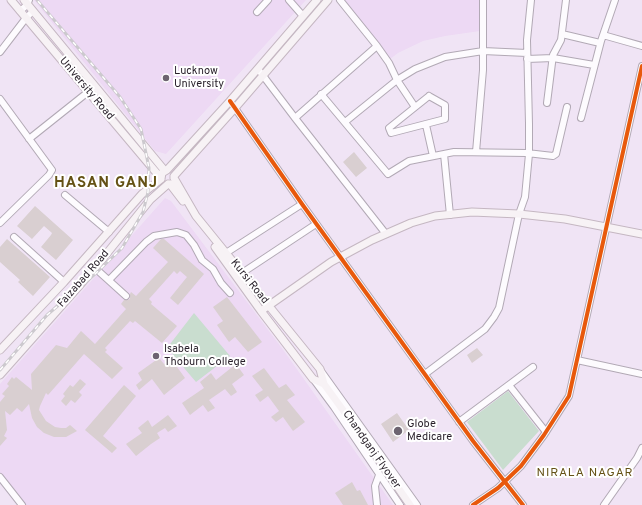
<!DOCTYPE html>
<html>
<head>
<meta charset="utf-8">
<style>
	body { margin:0 }
	canvas { display:block; background:#f0e4f5 }
</style>
</head>
<body>
<canvas width="642" height="505"></canvas>
<script>
const ctx = document.querySelector('canvas').getContext('2d');
ctx.lineJoin = 'round';
function paint(path, color) { ctx.fillStyle = color; ctx.fill(path, 'evenodd'); }
const toPath = rows => new Path2D(rows.map(r => 'M' + r).join(''));
function stroke(path, color, width, dash) { ctx.strokeStyle = color; ctx.lineWidth = width; ctx.lineCap = dash ? 'butt' : 'round'; ctx.setLineDash(dash || []); ctx.stroke(path); }
function label(font, color, halo, rows, align = 'center') {
  ctx.font = font + ' Overpass,sans-serif'; ctx.lineWidth = 4; ctx.setLineDash([]); ctx.textBaseline = 'middle'; ctx.strokeStyle = halo; ctx.fillStyle = color; for (const [text, x, y, turn = 0] of rows) {
    ctx.save(); ctx.translate(x, y); ctx.rotate((+turn || 0) * Math.PI / 180); ctx.textAlign = isNaN(turn) ? turn : align; if (halo) ctx.strokeText(text, 0, 0); ctx.fillText(text, 0, 0); ctx.restore();
  }
}
paint(toPath([
	[34,0,306,0,166,154,155,151],
	[342,0,481,0,480,31,445,36,423,41,398,53,390,59],
	[165,198,171,201,284,351,393,505,26,505,0,475,0,384]
]), '#edd9f4');
paint(toPath([
	[194,313,230,356,196,382,167,348],
	[508,391,539,431,503,470,467,422]
]), '#c9ddcf');
paint(toPath([
	[354,152,367,168,356,177,343,162],
	[35,206,73,240,56,260,41,247,51,235,52,233,44,226,32,239,17,226],
	[7,239,50,277,33,296,18,282,20,280,0,262,0,247],
	[161,239,164,239,204,274,178,305,170,298,187,277,180,271,177,274,174,271,149,299,152,302,151,304,177,326,162,343,135,321,133,323,130,321,105,348,107,350,105,352,123,368,112,379,84,354,48,395,46,393,40,406,39,410,46,421,55,427,61,428,66,428,70,425,77,431,66,437,54,437,44,433,37,427,32,418,29,404,22,412,17,408,10,415,5,411,7,430,4,436,7,438,0,446,0,402,5,396,2,394,9,386,7,384,12,377,14,379,16,377,32,390,31,374,56,345,67,348,81,331,95,344,126,309,121,304,124,300,127,300,130,299,130,294,131,292,136,296,168,262,153,248],
	[227,297,262,342,248,352,235,337,229,342,217,325,223,321,213,307],
	[477,348,483,355,472,363,467,355],
	[159,358,164,364,172,360,185,378,164,395,152,379,139,390,136,385,142,380,138,373],
	[236,364,244,375,232,384,237,392,231,396,225,389,209,400,215,408,208,412,203,405,190,415,182,403,204,388,200,382,211,373,216,380],
	[264,368,279,388,286,384,295,395,287,400,305,422,293,431,283,417,276,422,271,417,279,411,268,396,260,402,255,395,263,390,252,376],
	[80,379,86,384,79,392,82,395,75,403,71,400,66,406,61,401,65,396,63,394,70,385,73,387],
	[124,385,136,396,103,436,117,448,112,453,85,430],
	[397,413,409,430,393,442,381,424],
	[168,415,177,426,168,432,165,428,157,433,160,438,151,444,136,456,126,444,142,433,138,428,148,420,152,427],
	[352,482,357,491,360,490,368,505,343,505,335,493]
]), '#d9cfd1');
const minor = toPath([
	[289,0,303,16],
	[340,0,377,46,389,63,397,80,415,107],
	[20,11,27,5,29,0],
	[257,12,268,0],
	[562,34,600,43],
	[603,35,642,46],
	[0,52,26,18,33,11],
	[527,59,553,58,594,65],
	[258,69,295,118,386,234],
	[321,94,388,174,409,161,454,152,527,153,553,156,556,154,567,107],
	[429,96,445,105,445,119,391,133,389,128,429,96],
	[0,99,52,170,49,175,0,223],
	[230,101,302,204,473,441,523,505],
	[547,103,553,55,561,40,566,0],
	[295,118,377,46],
	[581,118,601,41,615,0],
	[345,122,397,80,415,69,445,57,483,51,527,53],
	[426,125,433,156],
	[29,139,88,92],
	[476,152,483,70,483,0],
	[444,154,450,215],
	[65,195,109,232],
	[14,237,64,282],
	[226,253,302,204],
	[95,268,126,296],
	[242,273,316,224],
	[109,280,146,242,154,236,177,232,186,235,194,245,202,260,213,269,221,283,230,293],
	[577,360,642,374],
	[321,371,417,505],
	[425,374,485,329,494,317,499,308,519,214,525,197,529,154,529,124,527,40,531,0],
	[314,380,334,407,400,505],
	[509,385,546,432],
	[459,422,533,367],
	[0,477,22,505],
	[377,505,375,486,379,475],
	[473,505,498,488,521,466,544,435,569,396,642,66],
	[604,505,637,458,642,448]
]);
const major = toPath([
	[11,0,160,177],
	[24,0,165,171],
	[174,176,235,108,328,0],
	[174,178,196,216,320,369,324,384,372,450,410,505],
	[161,179,162,173,167,170,230,101,317,0],
	[170,184,183,201],
	[215,247,261,311,313,379,324,384],
	[261,311,331,262,372,240,411,223,435,216,472,212,519,214,565,219,642,234],
	[0,350,64,282,142,194,161,179],
	[0,375,95,268,150,200,168,184]
]);
stroke(minor, '#b2a9b5', 8);
stroke(major, '#c5b7c2', 9);
stroke(minor, '#fdfbfe', 6);
stroke(major, '#f7f2f5', 7);
const rail = toPath([
	[0,370,47,315,95,274,122,248,143,212,148,192,149,168,141,129,120,97,37,0]
]);
stroke(rail, '#ccc9ce', 3);
stroke(rail, '#fff', 1.5, [4.5]);
stroke(toPath([
	[230,101,302,204,473,441,523,505],
	[473,505,498,488,521,466,544,435,569,396,642,66]
]), '#e8590c', 4);
for (const [x, y, r, color] of [
	[166,78,4,"#6d6470"],
	[156,356,4,"#6d6470"],
	[398,431,5,"#6d6470"]
]) { const dot = new Path2D(); dot.arc(x, y, r, 0, 2 * Math.PI); ctx.fillStyle = color; ctx.fill(dot); stroke(dot, '#fff', 1.5); }
label('11px', '#271f29', '#fff', [
	["Lucknow",174,72],
	["University",174,85],
	["Isabela",164,350],
	["Thoburn College",164,363],
	["Globe",407,425],
	["Medicare",407,438]
], 'left');
label('11px', '#271f29', '#fff', [
	["University Road",86,89,50],
	["Faizabad Road",84,279,-49],
	["Kursi Road",249,282,51],
	["Chandganj Flyover",371,450,55]
]);
ctx.letterSpacing = '1px';
label('12px', '#645115', '#fff', [
	["NIRALA NAGAR",585,474]
]);
ctx.letterSpacing = '0px';
ctx.letterSpacing = '1px';
label('bold 15px', '#645115', '#fff', [
	["HASAN GANJ",106,184]
]);
ctx.letterSpacing = '0px';
</script>
</body>
</html>
